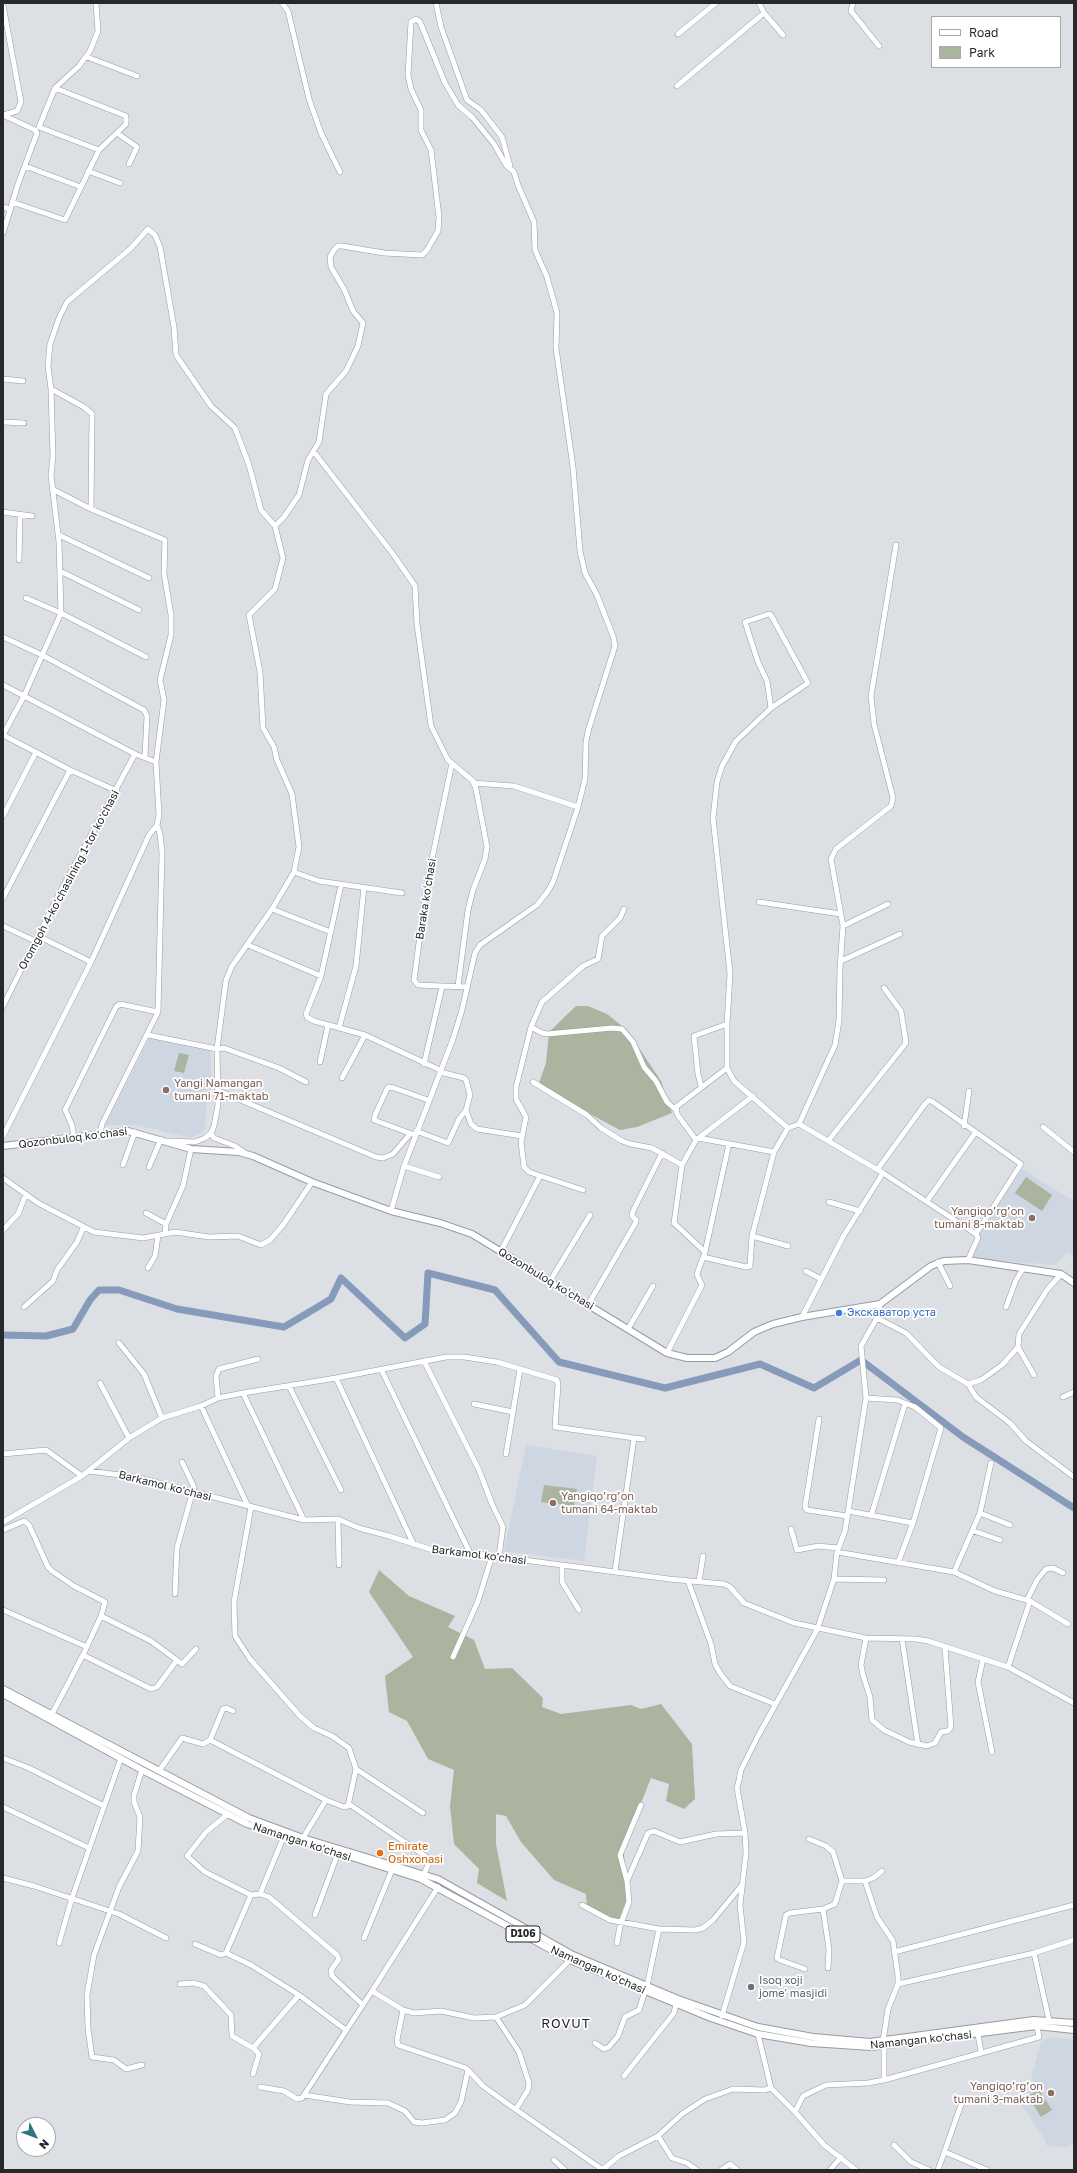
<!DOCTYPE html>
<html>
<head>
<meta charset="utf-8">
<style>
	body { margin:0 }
	#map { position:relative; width:1077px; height:2173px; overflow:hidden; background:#dce0e5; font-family:"Golos Text",sans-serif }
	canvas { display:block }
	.frame { position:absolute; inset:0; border:4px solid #262829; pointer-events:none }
	.legend { position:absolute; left:931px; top:16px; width:130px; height:52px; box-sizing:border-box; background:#fff; border:1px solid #a8a9a9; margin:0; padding:5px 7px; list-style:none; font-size:12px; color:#262829 }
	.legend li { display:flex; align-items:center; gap:8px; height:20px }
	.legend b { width:20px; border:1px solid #a8a9a9 }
	.north { position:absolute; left:16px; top:2117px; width:40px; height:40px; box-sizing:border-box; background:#fff; border:1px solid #a8a9a9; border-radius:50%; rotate:132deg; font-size:11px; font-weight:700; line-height:16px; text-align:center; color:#262829 }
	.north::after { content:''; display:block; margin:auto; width:14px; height:18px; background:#2f7483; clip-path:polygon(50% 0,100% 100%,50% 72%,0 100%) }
</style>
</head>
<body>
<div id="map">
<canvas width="1077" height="2173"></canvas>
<div class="frame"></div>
<ul class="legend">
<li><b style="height:5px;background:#fff"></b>Road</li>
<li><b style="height:11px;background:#aab49e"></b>Park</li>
</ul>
<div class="north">N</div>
</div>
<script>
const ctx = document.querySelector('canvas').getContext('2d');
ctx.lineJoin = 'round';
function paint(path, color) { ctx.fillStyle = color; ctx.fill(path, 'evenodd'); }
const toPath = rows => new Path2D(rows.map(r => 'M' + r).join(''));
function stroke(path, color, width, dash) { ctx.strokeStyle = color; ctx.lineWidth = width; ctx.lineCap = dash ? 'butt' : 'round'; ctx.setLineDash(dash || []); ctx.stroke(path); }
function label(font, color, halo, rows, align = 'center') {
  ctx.font = font + ' "Golos Text",sans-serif'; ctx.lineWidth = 3.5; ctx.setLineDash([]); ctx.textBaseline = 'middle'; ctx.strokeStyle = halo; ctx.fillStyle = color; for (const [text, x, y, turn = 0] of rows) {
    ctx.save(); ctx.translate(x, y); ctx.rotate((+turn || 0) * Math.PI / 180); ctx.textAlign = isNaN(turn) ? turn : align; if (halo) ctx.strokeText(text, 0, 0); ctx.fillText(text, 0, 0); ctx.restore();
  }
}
paint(toPath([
	[150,1037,210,1050,212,1087,207,1094,205,1130,191,1138,137,1125,105,1125],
	[1022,1169,1074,1201,1074,1256,1067,1252,1055,1265,968,1258,979,1234],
	[526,1445,597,1456,584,1561,504,1551],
	[1050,2037,1074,2040,1074,2143,1068,2147,1047,2146,1043,2136,1018,2100,1036,2086,1031,2077,1041,2043]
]), '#ced6e2');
paint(toPath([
	[576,1006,588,1006,607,1014,627,1030,661,1081,672,1113,637,1127,620,1130,573,1105,539,1083,546,1063,549,1032],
	[179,1053,189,1055,184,1073,174,1071],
	[1026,1177,1052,1195,1042,1211,1015,1193],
	[544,1485,577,1489,574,1506,541,1502],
	[379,1570,409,1596,455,1616,448,1627,474,1640,485,1669,512,1668,543,1698,542,1707,561,1714,631,1705,641,1709,661,1704,692,1744,695,1799,684,1809,666,1801,669,1784,651,1778,623,1848,629,1893,618,1922,608,1922,587,1910,586,1894,554,1880,521,1842,506,1816,496,1814,496,1844,507,1901,477,1883,479,1869,454,1844,450,1806,454,1770,428,1759,407,1721,389,1712,385,1676,413,1657,369,1592],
	[1039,2090,1052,2110,1041,2117,1028,2096]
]), '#aab49e');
stroke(toPath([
	[3,1335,46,1336,73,1329,90,1300,99,1290,119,1290,177,1309,284,1327,331,1299,341,1278,405,1338,425,1324,428,1273,495,1290,559,1362,665,1388,760,1364,814,1388,861,1360,963,1437,1074,1508]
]), '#869ab9', 7);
const minor = toPath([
	[282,3,288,11,309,99,321,133,340,172],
	[436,3,441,27,467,100,481,110,502,137,510,166],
	[759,3,764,13,783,35],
	[853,3,851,11,879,46],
	[3,5,21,102,17,111,3,115],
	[678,34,716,3],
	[87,57,137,76],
	[677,86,764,13],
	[55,88,126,116,126,124,99,150],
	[3,115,35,130,37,133,18,184,3,233],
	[117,133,137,147,129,164],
	[25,166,81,187],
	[88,171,120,183],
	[12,202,65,220,99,150,39,127,55,88,79,66,90,51,98,31,96,3],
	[3,207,10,209],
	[3,379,23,381],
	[51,389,84,407,92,414,91,509],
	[3,422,24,423],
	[314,452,393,554,415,586,417,624,431,726,448,760,473,781,476,789,487,847,485,859,473,890,468,910,458,986],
	[3,512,32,516],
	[275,526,284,517,299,495,308,460,319,442,326,394,346,371,358,346,363,323,353,311,344,289,331,267,330,257,334,250,338,246,342,246,384,253,422,255,427,250,438,231,439,217,431,150,421,130,421,110,411,89,408,75,411,22,416,19,420,22,445,83,458,105,473,118,494,144,506,165,514,172,518,185,534,222,535,250,547,277,557,313,556,348,573,467,580,551,585,573,597,595,613,636,615,646,589,728,586,741,585,779,578,807,553,882,548,891,537,905,480,945,475,953,462,1010,453,1039,404,1166,391,1211],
	[59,535,149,578],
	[19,560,20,515],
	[60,571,139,610],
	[26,598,61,613,146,657],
	[3,637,42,655,144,710,147,716,145,756],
	[3,685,135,754,156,762],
	[771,708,767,681,758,662,745,622,769,614,771,615,808,683,771,708,736,741,722,766,717,782,713,818,730,973,727,1024,727,1068,734,1081,788,1128],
	[3,735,24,696,61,613,59,542,51,475,53,456,51,389,48,366,50,344,59,318,67,302,130,249,148,229,155,235,160,247,174,327,176,355,211,406,235,428,249,465,261,510,275,526,283,558,275,589,249,615,260,672,263,728,274,747,277,760,292,794,299,847,294,872,272,909,232,966,226,980,217,1049,218,1105,214,1126,211,1133,214,1138,235,1146,244,1152],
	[3,735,70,770,3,898],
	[452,763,427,883,414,980,418,985,467,987],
	[70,770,117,791],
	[473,783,514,786,578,807],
	[3,816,36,752],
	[294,872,319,881,402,893],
	[341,885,321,976,306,1014,307,1017,314,1021,365,1035,440,1070],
	[759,902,841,914],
	[272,909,331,932],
	[3,926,35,941],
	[843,926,888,904],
	[38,936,91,962],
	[248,945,321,976],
	[841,961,900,934],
	[3,1006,58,896,135,754],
	[531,1027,542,1033,547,1034,612,1028,622,1029,633,1042,644,1067,656,1081,667,1102,676,1110],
	[339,1028,356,966,364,887],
	[148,1035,217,1049,224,1048,279,1068,306,1082],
	[320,1062,328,1025],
	[424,1064,442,987],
	[342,1078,365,1035],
	[533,1082,587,1115,601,1128,622,1141,631,1144,652,1148,682,1165],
	[701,1086,698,1074,694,1036,727,1024],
	[219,1091,376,1157,383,1158,393,1154,410,1134],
	[466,1110,471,1124,477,1129,522,1136],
	[799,1124,883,1173,976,1234,978,1238,968,1260],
	[964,1126,969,1091],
	[1043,1127,1074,1152],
	[416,1131,448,1143,459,1119,466,1110,470,1095,466,1080,464,1078,440,1072],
	[100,1134,102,1124,158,1012,162,853,160,834,157,825],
	[412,1134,374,1120,375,1115,387,1089,389,1087,394,1088,428,1100],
	[3,1136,91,962,149,835,157,825,159,815,156,762,164,700,160,680,171,635,171,615,164,573,165,540,91,509,52,489],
	[74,1138,72,1125,65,1110,116,1007,120,1004,158,1012],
	[698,1138,774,1152],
	[696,1140,677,1114,676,1107,727,1068],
	[167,1141,195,1142,205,1138,211,1133],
	[828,1141,906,1043,901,1011,884,988],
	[123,1165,135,1132],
	[404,1166,439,1177],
	[149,1167,161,1139],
	[877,1170,925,1104,929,1100,933,1102,1021,1164,976,1234],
	[3,1178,38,1203,94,1232,143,1238,175,1232,209,1237,238,1236,261,1245,270,1240,283,1225,312,1182],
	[583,1190,529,1172,524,1167,521,1142,526,1117,516,1099,516,1087,531,1027,542,1002,583,966,598,959,602,936,620,918,624,909],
	[927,1201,975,1133],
	[829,1202,860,1211],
	[146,1213,166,1224],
	[3,1230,18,1214,26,1194],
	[165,1233,166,1224,183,1186,191,1149],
	[752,1236,788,1246],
	[501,1251,540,1176],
	[705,1252,674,1223,682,1165,696,1140,753,1096],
	[703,1257,746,1267,750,1266,752,1236,774,1152,788,1128,799,1124,835,1045,839,1021,840,968,843,926,831,859,836,849,891,806,893,798,874,724,871,696,896,545],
	[938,1262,950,1286],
	[148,1268,155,1256,158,1236],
	[806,1271,821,1279],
	[550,1281,590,1215],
	[880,1304,877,1318,906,1333,939,1367,968,1384,981,1380,1002,1365,1018,1347,1019,1334,1047,1290,1061,1274],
	[588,1305,636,1222,636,1220,632,1216,633,1211,662,1153],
	[24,1307,53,1281,57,1270,77,1242,83,1228],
	[1006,1307,1016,1280,1023,1269],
	[802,1317,844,1235,883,1173],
	[628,1329,653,1286],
	[119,1343,144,1374,162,1418],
	[1018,1347,1034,1375],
	[667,1353,702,1285,697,1275,698,1271,705,1252,729,1144],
	[424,1361,479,1470,492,1504,503,1527,499,1556],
	[381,1369,470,1553],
	[336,1378,414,1545],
	[100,1383,129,1438],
	[968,1384,976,1397,1010,1423,1026,1441,1074,1477],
	[289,1386,341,1490],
	[243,1393,304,1520],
	[1063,1397,1074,1392],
	[218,1398,216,1376,219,1369,258,1359],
	[866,1398,897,1400,915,1407,941,1428,913,1523],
	[474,1404,513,1412],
	[201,1406,248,1506],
	[819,1419,805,1507,807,1510,847,1516],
	[634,1438,643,1439],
	[3,1454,46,1450,82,1476],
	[506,1454,520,1369],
	[89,1471,135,1477,304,1520,338,1519,359,1528,389,1536,436,1551,470,1553,669,1579,724,1584,730,1587,744,1603,794,1623,866,1638,916,1639,928,1641,1008,1667,1074,1703],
	[251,1507,234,1602,235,1636,250,1659,300,1716,314,1728,332,1736,349,1748,356,1769,348,1806,344,1807,326,1800,303,1838],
	[848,1511,913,1523,898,1563],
	[980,1513,1010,1525],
	[871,1516,905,1404],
	[338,1519,339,1565],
	[3,1522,82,1476,129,1438,162,1418,201,1406,218,1398,243,1393,336,1378,446,1357,464,1357,497,1362,557,1380,558,1385,555,1427,634,1438,615,1571],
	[791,1529,797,1550,818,1546,838,1548],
	[3,1530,24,1521,29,1525,48,1567,52,1571,74,1586,105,1602,101,1616,83,1655,52,1714],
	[974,1531,1000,1540],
	[837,1552,845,1531,866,1398,861,1346,877,1318],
	[562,1565,562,1582,579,1610],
	[954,1572,980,1513,991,1463],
	[834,1579,884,1580],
	[688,1581,711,1644,715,1664,720,1673,730,1686,775,1704],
	[699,1582,703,1556],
	[175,1594,177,1548,194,1487,182,1462],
	[1027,1600,1037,1580,1046,1569,1053,1568,1063,1573],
	[3,1610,87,1647],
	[101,1616,151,1641,182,1664,196,1649],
	[866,1638,861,1665,863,1675,870,1697,872,1720,884,1730,909,1742,927,1746,935,1743,941,1732,948,1731,951,1727,945,1648],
	[902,1639,918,1745],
	[83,1655,151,1689,157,1687,177,1660],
	[453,1657,478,1601,492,1556],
	[983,1659,978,1682,992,1752],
	[1008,1667,1030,1601,1068,1624],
	[233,1711,226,1708,223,1709,210,1740,326,1800],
	[3,1758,29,1768,104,1806],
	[356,1769,423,1813],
	[159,1771,182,1738,203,1744,210,1740],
	[349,1804,428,1858,429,1863,424,1874],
	[3,1807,89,1848],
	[228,1814,206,1832,187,1856,205,1872,251,1895,226,1953,251,1965,299,1995,346,2030],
	[809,1839,826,1846,833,1852,842,1881],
	[3,1878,34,1886,119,1914,166,1938],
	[627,1881,620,1855,641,1805],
	[865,1881,873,1878,882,1871],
	[438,1887,372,1991,403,2010,397,2040,398,2045,466,2068,483,2086,505,2102,603,2170],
	[260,1894,284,1836],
	[251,1895,260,1894,269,1897,337,1955,339,1959,331,1970,332,1976,363,2005],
	[582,1905,610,1920,659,1929,695,1930,703,1928,713,1920,742,1885],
	[823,1909,829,1949,828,1968],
	[315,1915,338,1853],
	[364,1938,392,1870],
	[59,1943,72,1898,121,1758],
	[617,1943,620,1926,629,1902,627,1881,648,1833,654,1831,680,1842,716,1834,745,1833],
	[195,1944,221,1955,226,1953],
	[894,1952,1074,1905],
	[1034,1953,1049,2020],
	[805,1969,780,1960,777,1958,786,1915,790,1913,823,1909,835,1904,842,1881,865,1881,877,1917,893,1941,898,1976,898,1984,888,2009,883,2041],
	[180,1984,193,1983,204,1986,231,2015,232,2036,253,2048,259,2054,253,2074],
	[898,1984,1034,1953,1074,1940],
	[647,1986,659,1929],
	[403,2010,414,2013,441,2011,474,2018,496,2017,525,2005,570,1960],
	[722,2016,744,1942,740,1905,746,1853,745,1833,737,1788,739,1780,741,1770,758,1736,817,1630,834,1579,837,1552,954,1572,995,1591,1030,1601],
	[496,2017,519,2052,529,2083,528,2090,516,2109],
	[758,2034,771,2088,795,2112,803,2096,826,2085,868,2083,884,2080,884,2047],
	[978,2034,981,2052],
	[595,2043,604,2049,609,2047,618,2036,625,2017,639,2010,645,1991],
	[253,2048,299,1995],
	[142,2065,126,2069,114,2060,92,2057,88,2029,87,1995,94,1955,119,1887,138,1851,140,1817,134,1802,134,1795,142,1770],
	[624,2076,674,2013,676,2004],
	[884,2080,1039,2037,1037,2026],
	[260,2087,284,2091,297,2099,302,2098,372,1991],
	[304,2095,350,2102,388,2103,405,2111,414,2122,422,2123,445,2120,455,2113,461,2102,468,2070],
	[795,2112,824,2145,856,2170],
	[658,2136,672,2158,687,2163,697,2170],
	[894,2145,911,2162,929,2170],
	[945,2152,987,2170],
	[554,2160,565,2170],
	[602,2170,619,2156,658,2136,682,2114,705,2099,733,2089,764,2090,771,2088],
	[721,2170,730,2164,737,2170],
	[830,2170,841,2157],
	[938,2170,962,2102]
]);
const major = toPath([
	[3,1146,128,1131,191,1149,239,1152,253,1156,312,1182,391,1211,440,1223,472,1234,667,1353,687,1358,715,1358,728,1352,754,1332,773,1324,802,1317,880,1304,931,1266,944,1261,968,1260,1061,1274,1074,1283],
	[3,1689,249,1818,303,1838,438,1879,573,1955,678,1999,758,2027,813,2037,870,2042,1034,2020,1074,2023],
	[3,1694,142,1770,247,1824,421,1879,570,1960,711,2018,758,2034,811,2043,871,2047,1036,2026,1074,2030]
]);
stroke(minor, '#979ba0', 6);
stroke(major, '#979ba0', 8);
stroke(minor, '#fff', 5);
stroke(major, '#fff', 6);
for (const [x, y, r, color] of [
	[166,1090,4,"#8d6e63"],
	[1032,1218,4,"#8d6e63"],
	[839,1313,4,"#3f7fe0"],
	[553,1503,4,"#8d6e63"],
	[380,1853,4,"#e8710a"],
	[751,1987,4,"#6b7280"],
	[1051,2093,4,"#8d6e63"]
]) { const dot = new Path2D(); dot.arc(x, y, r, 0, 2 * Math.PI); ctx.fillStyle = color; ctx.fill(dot); stroke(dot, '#fff', 1.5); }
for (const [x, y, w] of [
	[523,1934,34]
]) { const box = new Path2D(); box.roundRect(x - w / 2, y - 8, w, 16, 3); ctx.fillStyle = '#fff'; ctx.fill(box); stroke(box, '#262829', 1); }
label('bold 10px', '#262829', null, [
	["D106",523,1934]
]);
label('11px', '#262829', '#fff', [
	["Oromgoh 4-koʻchasining 1-tor koʻchasi",69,880,-62],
	["Baraka koʻchasi",426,899,-81],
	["Qozonbuloq koʻchasi",73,1138,-7],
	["Qozonbuloq koʻchasi",546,1279,31],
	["Barkamol ko'chasi",165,1486,14],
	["Barkamol ko'chasi",479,1555,7],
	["Namangan ko'chasi",302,1842,18],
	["Namangan ko'chasi",598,1970,24],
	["Namangan ko'chasi",921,2040,-6]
]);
label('11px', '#785e54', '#fff', [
	["Yangi Namangan",174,1084],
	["tumani 71-maktab",174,1097],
	["Yangiqo’rg’on",1024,1212,"right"],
	["tumani 8-maktab",1024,1225,"right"],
	["Yangiqo’rg’on",561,1497],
	["tumani 64-maktab",561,1510],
	["Yangiqo’rg’on",1043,2087,"right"],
	["tumani 3-maktab",1043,2100,"right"]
], 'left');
label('11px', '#366cbe', '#fff', [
	["Экскаватор уста",847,1313]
], 'left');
label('11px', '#c56008', '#fff', [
	["Emirate",388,1847],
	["Oshxonasi",388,1860]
], 'left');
label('11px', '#5b616d', '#fff', [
	["Isoq xoji",759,1981],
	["jome' masjidi",759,1994]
], 'left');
ctx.letterSpacing = '1px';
label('13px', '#262829', '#fff', [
	["ROVUT",566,2024]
]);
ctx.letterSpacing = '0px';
</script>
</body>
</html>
